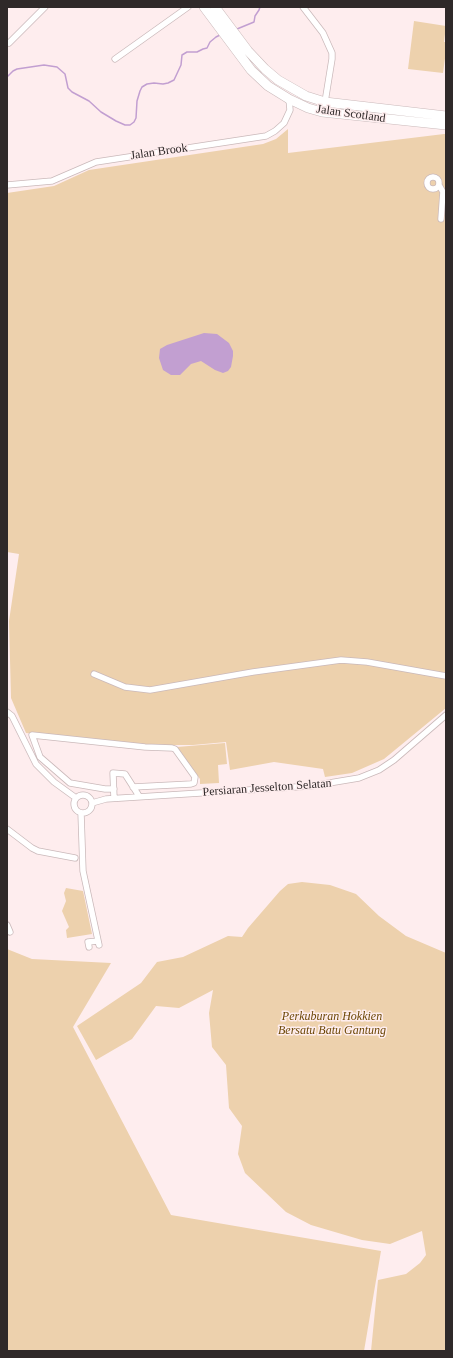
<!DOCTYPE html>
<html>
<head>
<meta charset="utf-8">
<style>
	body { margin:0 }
	#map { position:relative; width:453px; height:1358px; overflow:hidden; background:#feedee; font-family:"Times New Roman",serif }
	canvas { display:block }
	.frame { position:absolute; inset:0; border:8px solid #2f2929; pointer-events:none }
</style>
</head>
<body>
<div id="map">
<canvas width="453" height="1358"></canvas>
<div class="frame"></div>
</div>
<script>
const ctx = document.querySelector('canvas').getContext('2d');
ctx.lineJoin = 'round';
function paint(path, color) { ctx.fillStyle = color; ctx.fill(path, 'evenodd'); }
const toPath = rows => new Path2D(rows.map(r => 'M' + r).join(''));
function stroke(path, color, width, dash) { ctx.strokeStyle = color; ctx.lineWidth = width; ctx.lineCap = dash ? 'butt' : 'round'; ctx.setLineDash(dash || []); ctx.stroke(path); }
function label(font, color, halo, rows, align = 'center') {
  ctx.font = font + ' "Times New Roman",serif'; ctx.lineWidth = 3; ctx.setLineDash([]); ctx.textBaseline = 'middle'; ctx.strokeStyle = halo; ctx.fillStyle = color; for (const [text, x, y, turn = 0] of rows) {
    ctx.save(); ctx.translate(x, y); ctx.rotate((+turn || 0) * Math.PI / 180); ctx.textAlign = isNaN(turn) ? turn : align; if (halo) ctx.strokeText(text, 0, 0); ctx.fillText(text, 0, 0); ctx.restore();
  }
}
paint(toPath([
	[414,21,446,26,444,42,446,42,446,51,443,73,408,69],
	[288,129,288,153,444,134,446,134,446,708,384,759,352,773,325,777,323,769,274,762,230,770,226,742,193,745,144,745,26,733,11,698,9,621,19,554,7,552,7,193,54,186,89,170,263,144,276,139],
	[225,743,227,764,218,765,219,783,200,784,200,779,177,747],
	[302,882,330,885,356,894,379,916,406,936,446,953,446,1351,371,1351,378,1280,406,1274,420,1263,426,1255,422,1231,390,1244,362,1240,311,1225,286,1212,245,1173,238,1154,242,1126,229,1108,226,1065,212,1047,209,1013,213,990,179,1008,156,1006,132,1039,96,1060,77,1026,141,983,157,962,183,957,228,936,242,937,248,928,280,891,288,884],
	[66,888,83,891,92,934,67,938,66,930,69,927,62,911,66,901,64,893],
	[7,949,32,959,111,963,73,1027,171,1215,381,1251,364,1351,7,1351]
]), '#edd1ad');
paint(toPath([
	[204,333,217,334,229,343,233,351,233,356,231,367,228,371,223,373,215,370,201,361,191,364,180,375,171,375,163,370,159,358,160,349,167,345]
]), '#c29fd1');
stroke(toPath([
	[237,29,254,22,255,16,259,10,260,7],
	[7,77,13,71,17,69,44,65,57,67,65,74,68,88,72,92,89,101,101,112,116,121,125,125,130,125,134,122,136,118,137,101,140,91,142,87,147,84,154,83,163,84,168,83,174,80,181,65,182,55,187,52,197,52,203,49,207,48,210,42,216,37,220,35]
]), '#c29fd1', 1.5);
const minor = toPath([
	[303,7,323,33,332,53,332,59,325,102],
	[9,43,45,7],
	[115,59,188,7],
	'427 183a6 6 0 1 1 12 0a6 6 0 1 1-12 0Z',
	[7,185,52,181,96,162,266,136,275,131,284,123,290,110,289,99],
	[439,185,443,192,441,219],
	[94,674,125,687,150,690,253,672,341,660,367,662,446,676],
	[7,712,12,716,36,764,54,782,76,798],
	[114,789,105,789,70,783,40,757,32,735,145,747,172,748,175,749,195,777,194,783,191,784,133,787],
	'74 804a9 9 0 1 1 18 0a9 9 0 1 1-18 0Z',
	[114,798,113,773,125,774,139,796],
	[92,803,106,799,311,786,359,778,379,770,394,760,446,715],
	[81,813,83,871,99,945],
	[7,829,32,848,38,851,75,858],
	[7,925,10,932],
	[89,947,88,942,98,941]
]);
const primary = toPath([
	[204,7,251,70,268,86,289,99,308,108,322,112,446,125],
	[215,7,248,51,265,69,278,80,306,96,325,102,446,116]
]);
stroke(minor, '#cab9ba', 7);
stroke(primary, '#cab9ba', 10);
stroke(minor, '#fff', 5.5);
stroke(primary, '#fff', 9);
label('12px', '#2f2929', '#feedee', [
	["Jalan Scotland",351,114,8],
	["Jalan Brook",159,152,-8],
	["Persiaran Jesselton Selatan",267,788,-4]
]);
label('italic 12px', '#6c4705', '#feedee', [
	["Perkuburan Hokkien",332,1017],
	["Bersatu Batu Gantung",332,1031]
]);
</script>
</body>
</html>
